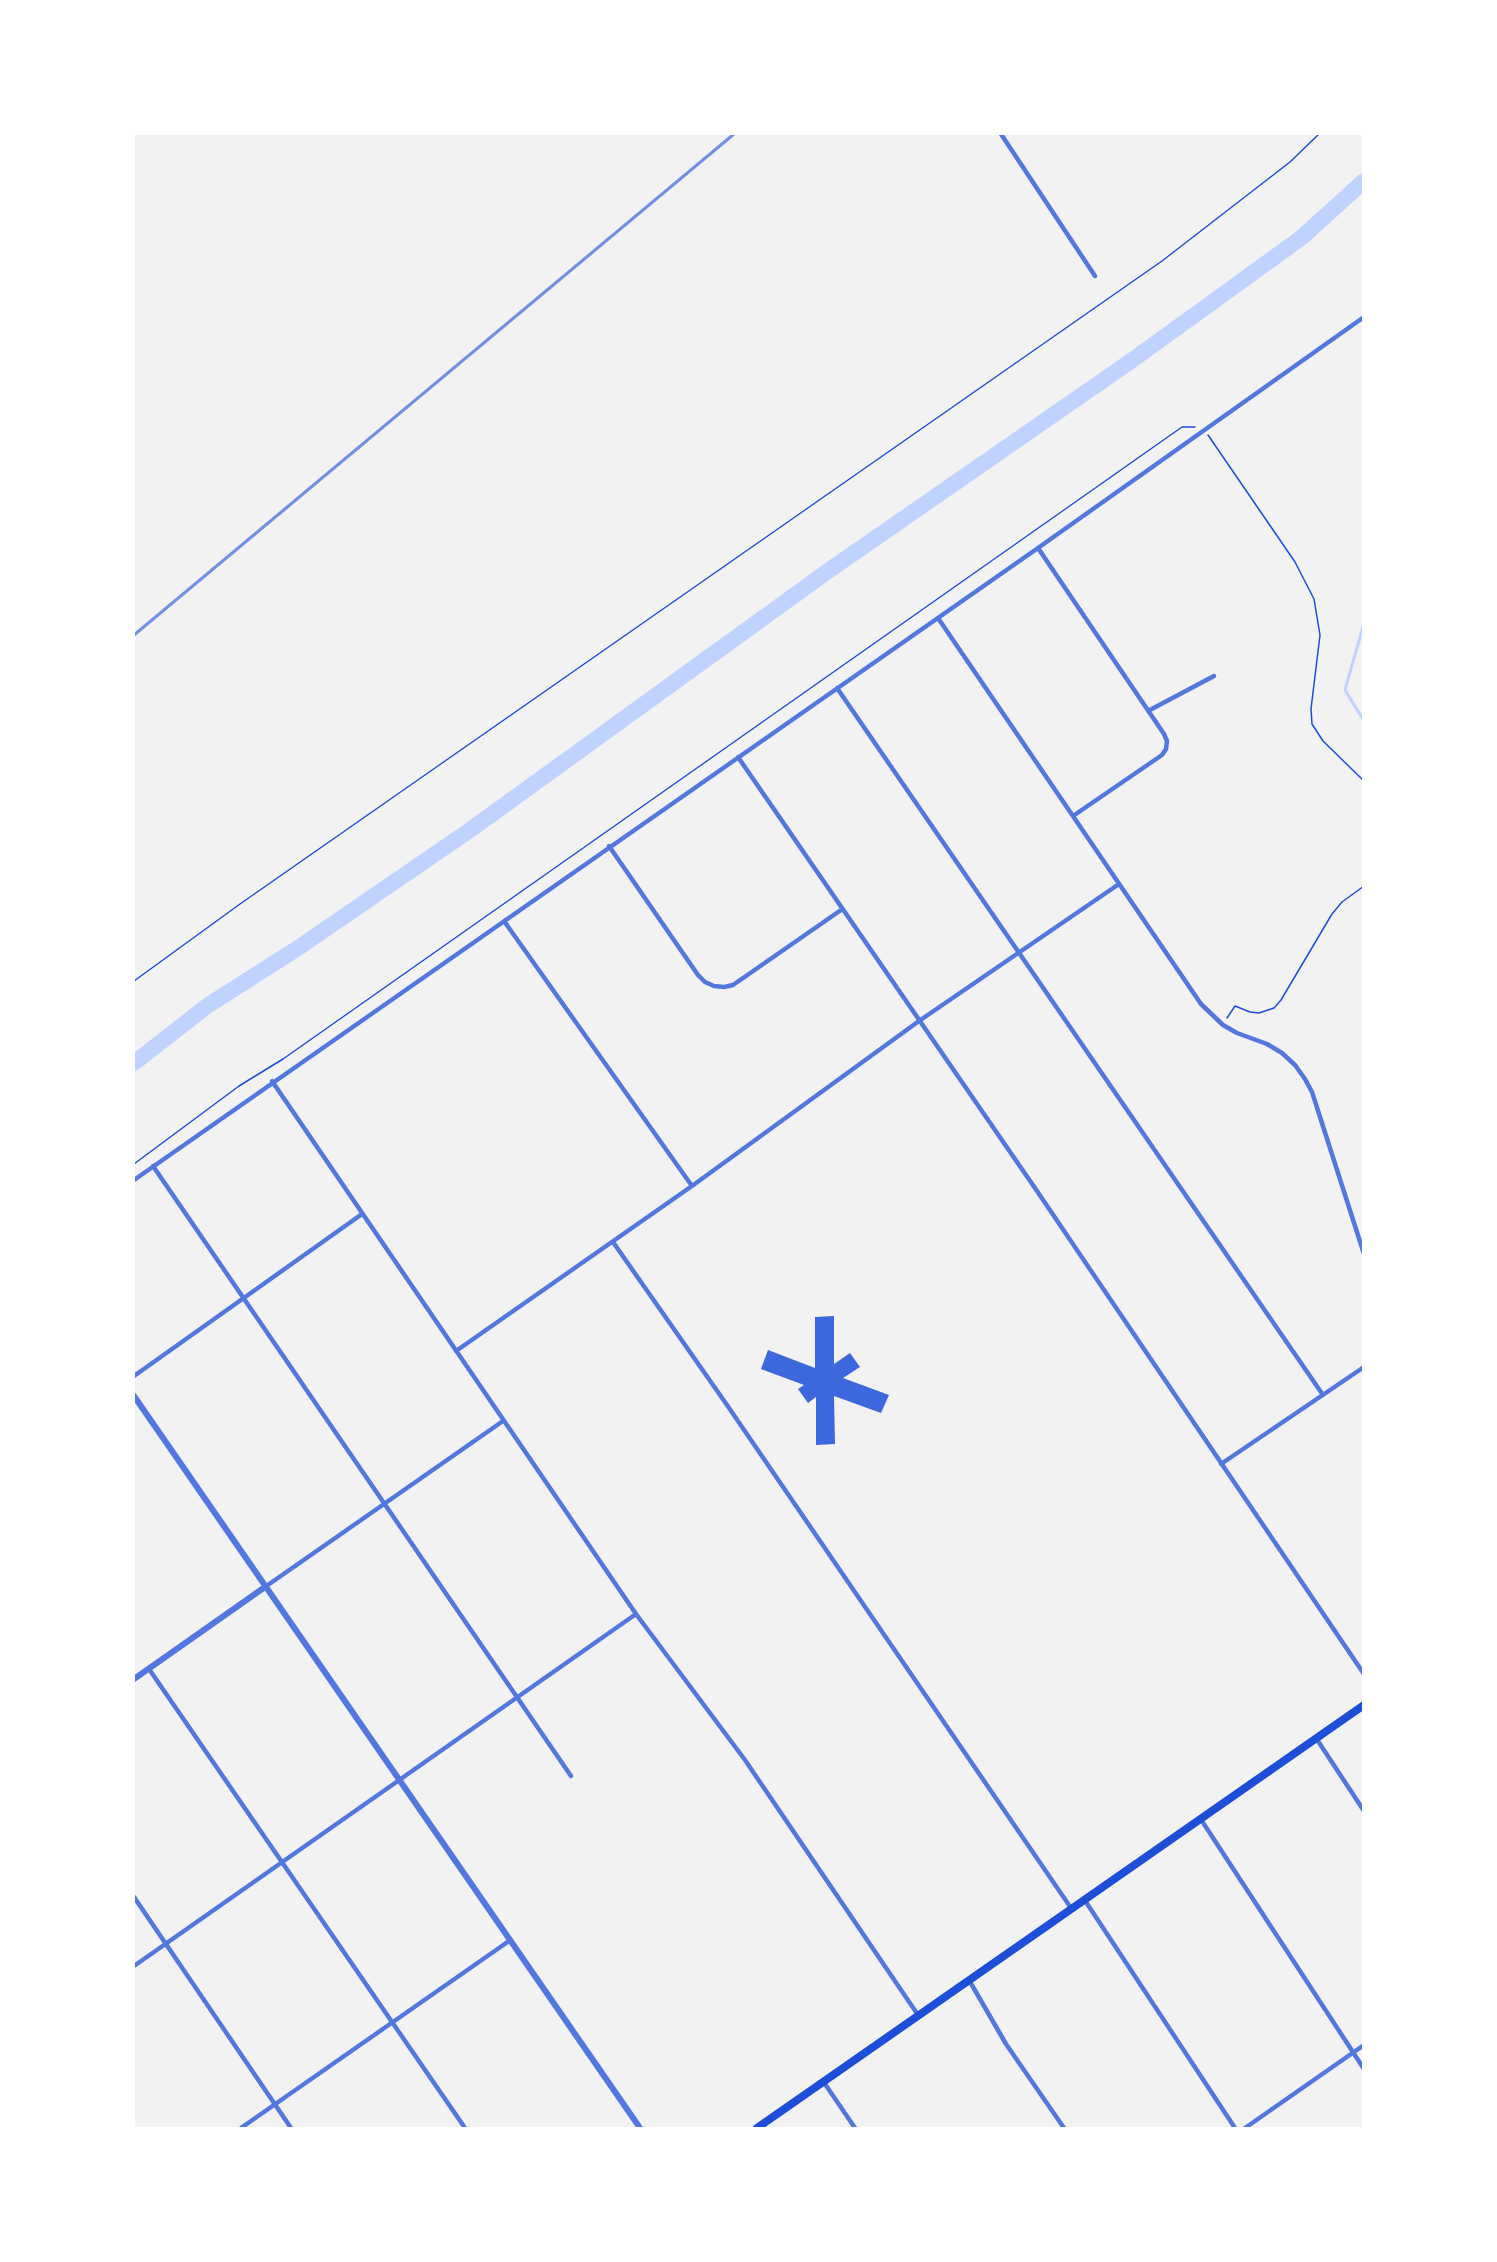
<!DOCTYPE html>
<html>
<head>
<meta charset="utf-8">
<style>
	body { margin:0 }
	#map { position:relative; width:1497px; height:2262px; overflow:hidden; background:#f2f2f2; font-family:Quicksand,sans-serif }
	canvas { display:block }
	.frame { position:absolute; inset:0; border:135px solid #fff; pointer-events:none }
</style>
</head>
<body>
<div id="map">
<canvas width="1497" height="2262"></canvas>
<div class="frame"></div>
</div>
<script>
const ctx = document.querySelector('canvas').getContext('2d');
ctx.lineJoin = 'round';
const toPath = rows => new Path2D(rows.map(r => 'M' + r).join(''));
function stroke(path, color, width, dash) { ctx.strokeStyle = color; ctx.lineWidth = width; ctx.lineCap = dash ? 'butt' : 'round'; ctx.setLineDash(dash || []); ctx.stroke(path); }
function paint(path, color) { ctx.fillStyle = color; ctx.fill(path, 'evenodd'); }
stroke(toPath([
	[1364,623,1345,690,1364,721]
]), '#bfd3fe', 3);
stroke(toPath([
	[134,1063,207,1006,298,948,470,830,828,571,1131,361,1301,238,1364,181]
]), '#bfd3fe', 16);
paint(toPath([
	[834,1316,834,1364,850,1353,860,1367,843,1378,889,1395,881,1413,834,1396,835,1444,816,1445,816,1397,808,1403,798,1389,804,1385,761,1369,768,1350,815,1368,815,1317]
]), '#3d67dc');
stroke(toPath([
	[1208,435,1295,562,1314,599,1320,635,1311,709,1312,724,1323,741,1364,781],
	[134,981,240,904,1162,261,1290,162,1319,134],
	[1227,1018,1235,1006,1250,1012,1259,1013,1274,1008,1281,1000,1332,914,1342,902,1364,886],
	[134,1164,239,1086,283,1059,1182,427,1195,427]
]), '#1d4ed8', 1.5);
stroke(toPath([
	[1001,134,1095,276],
	[1038,548,1164,734,1167,741,1166,749,1162,755,1073,816],
	[938,618,1201,1004,1223,1025,1237,1033,1267,1044,1282,1053,1295,1065,1305,1079,1312,1092,1364,1254],
	[837,688,1323,1395],
	[1148,711,1214,676],
	[738,757,1037,1191,1364,1674],
	[609,846,698,975,705,982,714,986,724,987,733,985,841,910],
	[504,921,692,1186],
	[272,1081,636,1614,745,1760,918,2015],
	[153,1166,571,1776],
	[134,1180,1038,548,1364,317],
	[613,1242,727,1405,1071,1908],
	[456,1351,692,1186,919,1021,1119,884],
	[134,1376,362,1214],
	[1221,1464,1364,1367],
	[265,1587,503,1421],
	[149,1669,465,2128],
	[1316,1738,1364,1811],
	[1200,1818,1364,2069],
	[134,1897,291,2128],
	[1084,1899,1235,2128],
	[134,1966,636,1614],
	[969,1980,1006,2044,1064,2128],
	[823,2081,855,2128],
	[241,2128,509,1941],
	[1245,2128,1364,2045]
]), '#5277de', 4.5);
stroke(toPath([
	[134,1396,640,2128],
	[134,1679,265,1587]
]), '#5277de', 6);
stroke(toPath([
	[757,2128,1364,1705]
]), '#1d4ed8', 8);
stroke(toPath([
	[134,635,734,134]
]), '#7290e2', 3);
</script>
</body>
</html>
